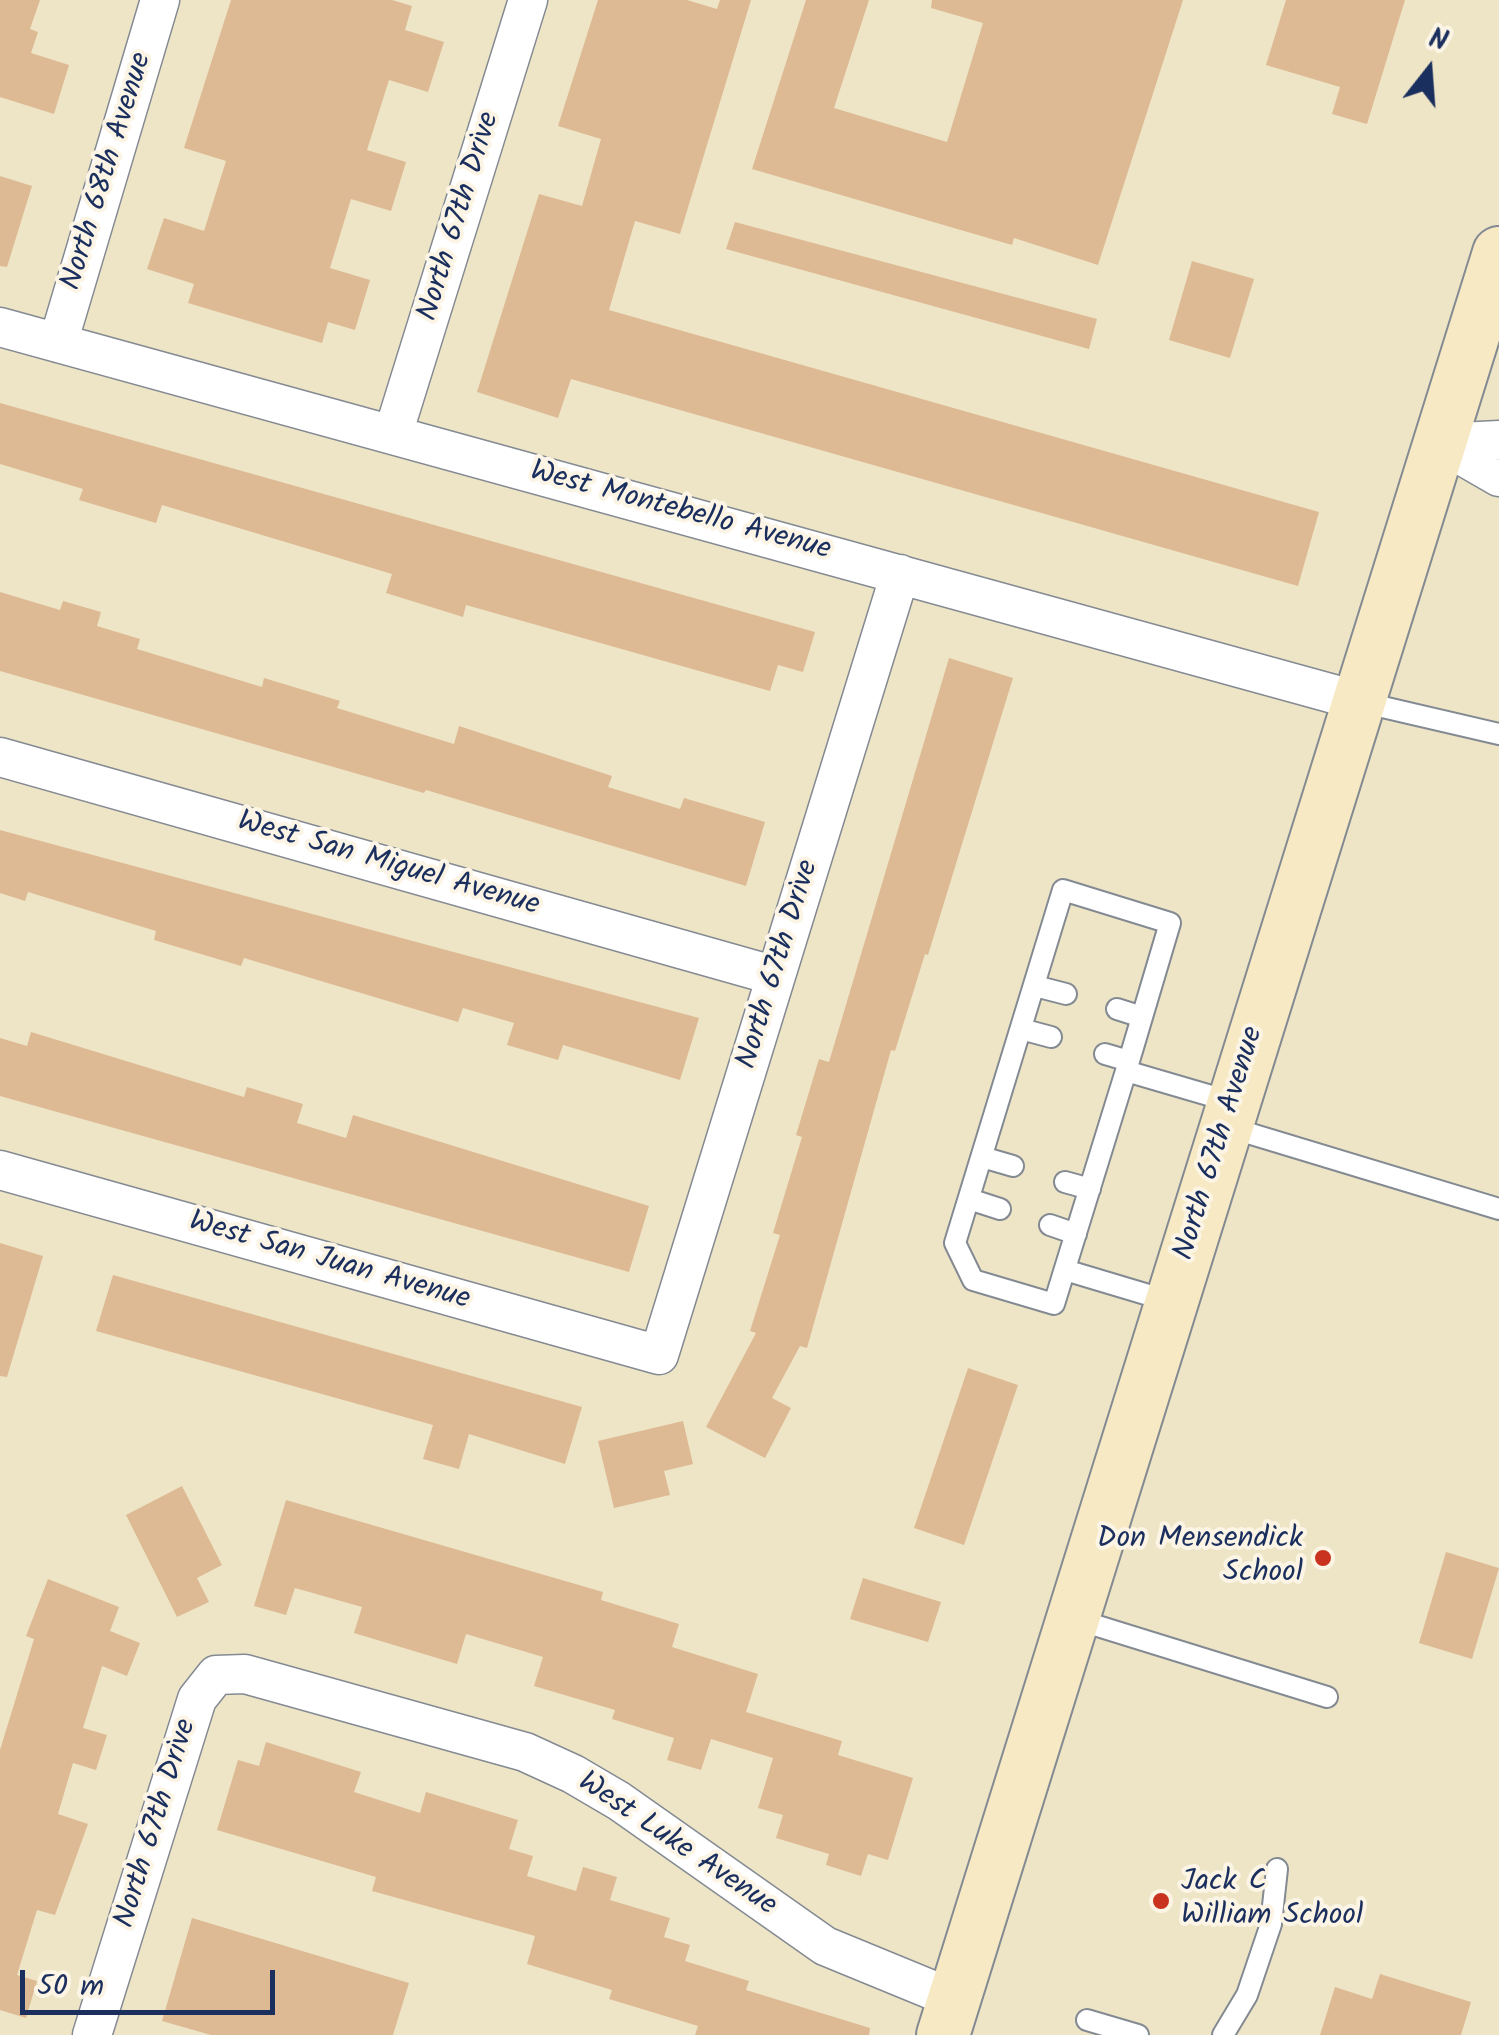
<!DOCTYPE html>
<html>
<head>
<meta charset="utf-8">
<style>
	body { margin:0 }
	#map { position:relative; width:1499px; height:2035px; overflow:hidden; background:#eee5c7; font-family:Kalam,sans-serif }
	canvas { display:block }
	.north { position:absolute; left:1379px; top:20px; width:100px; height:100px; -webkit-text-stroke:8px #fcf5e5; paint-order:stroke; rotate:17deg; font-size:28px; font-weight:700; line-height:40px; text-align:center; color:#1b2f5e }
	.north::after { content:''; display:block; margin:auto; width:35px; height:45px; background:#1b2f5e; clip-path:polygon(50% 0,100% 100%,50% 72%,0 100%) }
	.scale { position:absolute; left:20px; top:1970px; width:255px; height:45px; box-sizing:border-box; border:5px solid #1b2f5e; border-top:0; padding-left:12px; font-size:30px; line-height:35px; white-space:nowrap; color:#1b2f5e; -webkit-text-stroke:8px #fcf5e5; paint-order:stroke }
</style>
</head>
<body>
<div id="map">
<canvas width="1499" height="2035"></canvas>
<div class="north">N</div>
<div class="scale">50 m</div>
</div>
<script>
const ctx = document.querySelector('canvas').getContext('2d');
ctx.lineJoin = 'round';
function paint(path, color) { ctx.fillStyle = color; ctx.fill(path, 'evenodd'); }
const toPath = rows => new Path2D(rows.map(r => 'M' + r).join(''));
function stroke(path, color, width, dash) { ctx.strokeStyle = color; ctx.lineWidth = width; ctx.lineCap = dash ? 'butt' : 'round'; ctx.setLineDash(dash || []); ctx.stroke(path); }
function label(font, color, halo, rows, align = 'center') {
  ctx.font = font + ' Kalam,sans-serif'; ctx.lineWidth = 8; ctx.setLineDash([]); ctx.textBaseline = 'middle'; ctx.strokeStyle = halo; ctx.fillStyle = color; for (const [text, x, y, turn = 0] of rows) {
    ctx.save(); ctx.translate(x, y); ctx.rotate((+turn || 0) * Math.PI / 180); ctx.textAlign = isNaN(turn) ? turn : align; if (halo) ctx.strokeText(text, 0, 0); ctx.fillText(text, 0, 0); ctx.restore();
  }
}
paint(toPath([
	[0,0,40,0,30,29,38,32,31,53,69,65,54,114,0,97],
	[231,0,392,0,412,6,405,30,444,42,428,92,389,80,367,150,406,162,391,211,351,199,330,268,370,280,355,330,328,322,322,343,188,303,194,284,147,269,164,218,204,231,226,161,184,148],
	[598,0,687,0,717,9,720,0,751,0,680,234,635,221,609,310,1319,512,1298,586,571,379,558,418,477,392,539,194,582,206,601,139,558,126],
	[806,0,869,0,834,108,947,142,983,23,931,8,932,0,1183,0,1098,265,1014,238,1012,245,752,169],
	[1286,0,1405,0,1367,124,1332,114,1340,87,1266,65],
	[0,176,32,186,7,267,0,266],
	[735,222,1097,319,1089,349,726,249],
	[1192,261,1254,279,1230,358,1169,340],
	[0,403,815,632,803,672,778,665,770,691,466,605,463,617,386,593,392,574,162,505,156,523,79,500,83,489,0,464],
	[0,592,60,610,63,601,101,612,97,626,140,639,137,649,262,687,264,678,340,701,337,708,454,744,459,726,612,776,608,787,680,809,684,798,765,822,746,886,426,790,424,793,0,671],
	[949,658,1013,678,928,955,925,954,895,1051,891,1050,807,1348,800,1346,772,1398,791,1408,765,1458,706,1427,756,1333,750,1331,780,1235,773,1233,802,1137,796,1135,819,1059,829,1062],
	[0,830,699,1018,680,1080,563,1045,558,1060,507,1045,514,1023,463,1008,458,1022,244,958,241,966,154,940,156,931,28,892,25,901,0,893],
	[31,1032,244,1097,247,1087,303,1104,297,1123,346,1138,353,1115,649,1206,629,1272,0,1096,0,1038,27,1046],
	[0,1243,43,1256,7,1377,0,1376],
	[113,1275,582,1407,565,1464,469,1434,459,1469,423,1459,433,1425,96,1331],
	[968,1368,1018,1385,964,1545,914,1528],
	[683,1421,693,1464,664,1471,670,1495,614,1508,598,1441],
	[182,1486,222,1565,197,1578,209,1602,177,1617,126,1515],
	[286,1500,603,1592,601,1600,679,1624,672,1647,758,1674,746,1712,842,1741,838,1755,913,1778,888,1860,868,1854,861,1876,826,1865,829,1854,776,1838,783,1815,758,1808,773,1758,711,1739,701,1770,667,1760,674,1738,612,1719,615,1710,534,1686,543,1657,466,1634,457,1664,354,1633,362,1607,295,1588,286,1615,254,1606],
	[1446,1552,1499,1568,1472,1659,1419,1643],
	[863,1578,941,1602,928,1642,850,1619],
	[48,1579,119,1607,110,1631,140,1643,127,1676,102,1666,83,1728,107,1735,96,1770,73,1763,58,1814,88,1824,55,1915,37,1910,17,1975,37,1981,26,2018,0,2010,0,1750,34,1639,26,1636],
	[266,1742,361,1772,354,1792,420,1813,426,1792,518,1820,509,1849,533,1856,527,1876,576,1891,583,1867,617,1877,610,1900,670,1918,664,1937,690,1945,685,1961,749,1981,746,1990,870,2028,869,2035,695,2035,698,2026,609,1999,612,1990,527,1964,535,1936,372,1891,376,1877,217,1830,238,1760,259,1766],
	[192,1918,409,1983,393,2035,211,2035,162,2021],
	[1380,1974,1471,2002,1461,2035,1320,2035,1335,1987,1372,1999]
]), '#ddba94');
const lane = toPath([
	[1361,702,1499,734],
	[1035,986,1066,994],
	[1117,1009,1142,1017],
	[1021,1029,1051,1037],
	[1105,1054,1129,1061],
	[1126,1071,1054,1304,973,1280,955,1243,1063,890,1170,923,1126,1071,1232,1102],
	[1228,1127,1499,1209],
	[982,1157,1013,1166],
	[1065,1182,1090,1189],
	[969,1199,1000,1209],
	[1050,1225,1076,1234],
	[1065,1270,1172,1302],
	[1075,1619,1327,1697],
	[1087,2020,1138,2035],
	[1223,2035,1247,1995,1271,1924,1277,1869]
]);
const street = toPath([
	[0,327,1359,701],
	[58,343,160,0],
	[393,434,528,0],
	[1440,443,1499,477],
	[1440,443,1499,440],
	[0,757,776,976],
	[0,1170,659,1355,900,574],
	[92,2035,197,1699,216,1675,245,1674,525,1752,573,1774,619,1801,825,1946,954,1999]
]);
const secondary = toPath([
	[943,2035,1499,253]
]);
stroke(lane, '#848a92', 24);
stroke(street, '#848a92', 41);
stroke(secondary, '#848a92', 56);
stroke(lane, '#fff', 20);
stroke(street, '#fff', 38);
stroke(secondary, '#f6e9c3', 52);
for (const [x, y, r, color] of [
	[1323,1558,10,"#c8321e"],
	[1161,1901,10,"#c8321e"]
]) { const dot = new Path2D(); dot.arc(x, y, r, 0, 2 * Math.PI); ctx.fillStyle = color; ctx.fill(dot); stroke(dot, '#fcf5e5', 4); }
label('30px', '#1b2f5e', '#fcf5e5', [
	["North 68th Avenue",109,172,-73],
	["North 67th Drive",461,217,-73],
	["West Montebello Avenue",680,513,15],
	["West San Miguel Avenue",388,866,16],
	["North 67th Drive",780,965,-73],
	["North 67th Avenue",1221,1144,-73],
	["West San Juan Avenue",329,1263,16],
	["North 67th Drive",158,1824,-73],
	["West Luke Avenue",676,1846,34]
]);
label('30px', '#1b2f5e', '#fcf5e5', [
	["Don Mensendick",1303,1541],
	["School",1303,1575],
	["Jack C",1181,1884,"left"],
	["William School",1181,1918,"left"]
], 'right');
</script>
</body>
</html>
